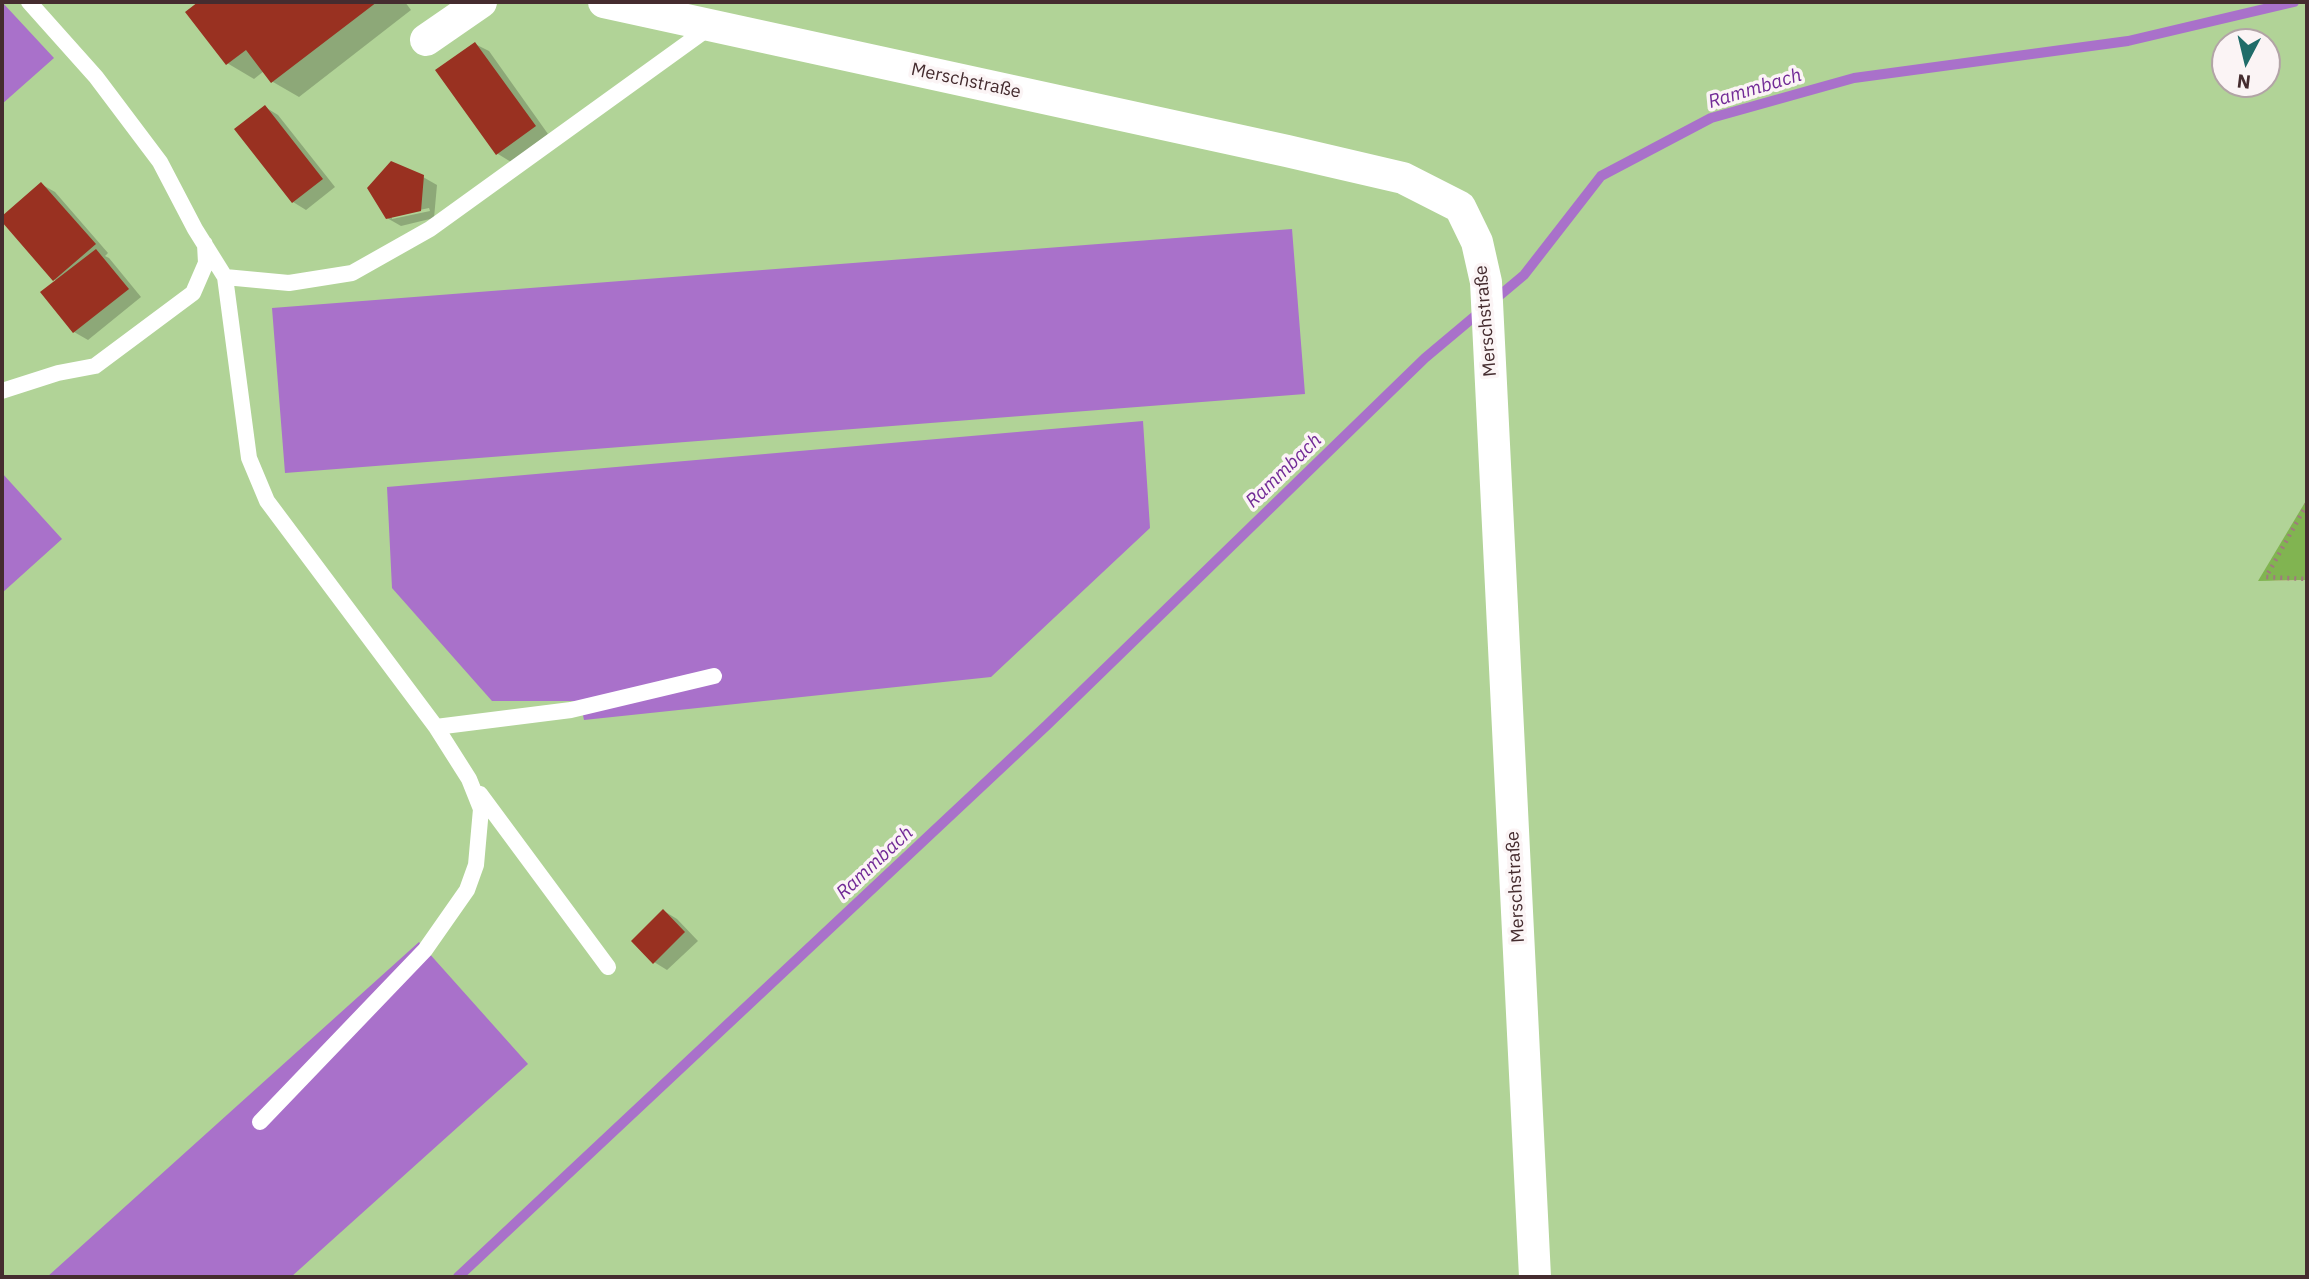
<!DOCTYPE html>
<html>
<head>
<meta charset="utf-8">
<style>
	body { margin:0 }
	#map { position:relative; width:2309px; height:1279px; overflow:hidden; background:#f9c6cb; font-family:"IBM Plex Sans",sans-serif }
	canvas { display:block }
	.frame { position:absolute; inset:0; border:4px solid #452c2f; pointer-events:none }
	.north { position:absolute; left:2211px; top:28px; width:70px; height:70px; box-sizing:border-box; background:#fbf4f5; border:2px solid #b2a4a6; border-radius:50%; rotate:187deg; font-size:19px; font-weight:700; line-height:28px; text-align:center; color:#452c2f }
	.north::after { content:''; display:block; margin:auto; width:24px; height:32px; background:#206c69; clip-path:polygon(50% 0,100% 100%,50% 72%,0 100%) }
</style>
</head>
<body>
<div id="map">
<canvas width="2309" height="1279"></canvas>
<div class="frame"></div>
<div class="north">N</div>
</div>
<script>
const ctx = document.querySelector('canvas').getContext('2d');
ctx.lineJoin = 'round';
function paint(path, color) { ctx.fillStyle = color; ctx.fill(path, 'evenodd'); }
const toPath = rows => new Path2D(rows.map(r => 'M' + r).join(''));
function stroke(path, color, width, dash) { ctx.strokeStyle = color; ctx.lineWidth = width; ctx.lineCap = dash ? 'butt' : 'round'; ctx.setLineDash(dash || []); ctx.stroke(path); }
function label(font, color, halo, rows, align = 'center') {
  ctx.font = font + ' "IBM Plex Sans",sans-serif'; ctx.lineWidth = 7; ctx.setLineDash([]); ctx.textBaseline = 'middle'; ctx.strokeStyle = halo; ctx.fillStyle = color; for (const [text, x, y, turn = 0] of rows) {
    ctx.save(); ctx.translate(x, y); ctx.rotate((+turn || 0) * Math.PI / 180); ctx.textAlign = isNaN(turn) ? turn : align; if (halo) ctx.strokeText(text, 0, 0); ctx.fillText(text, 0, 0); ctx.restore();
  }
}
paint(toPath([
	[2,2,2307,2,2307,576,2268,581,2307,580,2307,1277,2,1277],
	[2225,42,2267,42,2267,84,2225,84]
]), '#b1d397');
paint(toPath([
	[2307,499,2307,580,2258,581]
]), '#81b451');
paint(toPath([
	[2,2,54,58,2,104],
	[1292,229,1305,394,285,473,272,308],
	[1143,421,1150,528,991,677,584,720,580,701,492,701,392,588,387,487],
	[2,473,62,539,2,593],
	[419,942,528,1064,291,1277,47,1277]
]), '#a971ca');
paint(toPath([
	[201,2,405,2,411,10,299,97,273,82,264,71,254,79,227,63,188,12],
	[475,44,489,51,548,134,511,162,498,154,438,71],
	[265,107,278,115,335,187,306,210,293,202],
	[423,177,437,185,434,218,401,226,387,218],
	[429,208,430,211,392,219,392,216],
	[41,184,55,192,108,253,105,256,109,258,141,297,88,340,74,332,57,282,2,219],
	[664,911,677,919,698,941,667,970,654,962]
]), '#0003');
stroke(toPath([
	[1493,301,1524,275,1601,176,1711,118,1854,78,2128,41,2294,2],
	[458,1277,1047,725,1425,358,1481,311]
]), '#a971ca', 10);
paint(toPath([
	[198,2,377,2,271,83,246,50,226,65,185,12],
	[475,42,536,126,496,155,435,70],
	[265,105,323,179,292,203,234,129],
	[391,161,424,175,421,211,386,219,367,188],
	[41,182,96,244,53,281,2,222,2,216],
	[96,249,129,289,73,333,40,292],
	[663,909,685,932,653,964,631,941]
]), '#993121');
stroke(toPath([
	[2307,504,2266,577,2307,579]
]), '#a07a7e', 4.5, [2, 5]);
stroke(toPath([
	[29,2,96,77,160,162,195,229,225,277,249,458,267,501,436,727,469,779,481,809,476,865,467,890,425,950,260,1122],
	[225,277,289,283,352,273,430,229,710,27],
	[2,391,58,373,95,366,193,293,206,263,205,244],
	[436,727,571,710,714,676],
	[480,794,608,967]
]), '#fff', 16);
stroke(toPath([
	[604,2,1287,151,1403,178,1460,207,1477,242,1486,282,1535,1277],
	[426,40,481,2]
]), '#fff', 32);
label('18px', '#452c2f', '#fbf4f5', [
	["Merschstraße",966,81,12],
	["Merschstraße",1486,321,-95],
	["Merschstraße",1516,887,-93]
]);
label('italic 19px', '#712a96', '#fbf4f5', [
	["Rammbach",1755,89,-17],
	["Rammbach",1284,471,-44],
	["Rammbach",875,863,-43]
]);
</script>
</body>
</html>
